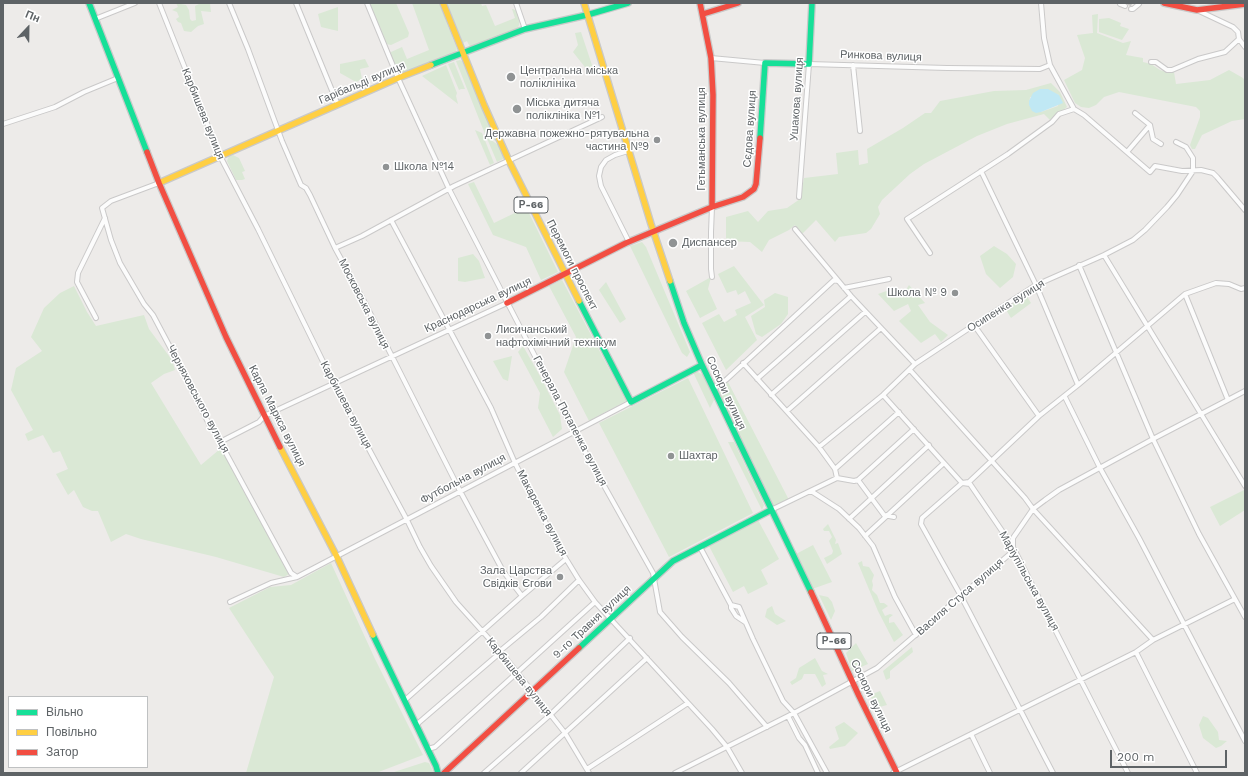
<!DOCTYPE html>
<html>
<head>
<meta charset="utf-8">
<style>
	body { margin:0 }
	#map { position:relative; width:1248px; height:776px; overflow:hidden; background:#edebe9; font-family:"Work Sans",sans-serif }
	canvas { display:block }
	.frame { position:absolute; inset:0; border:4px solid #5e6366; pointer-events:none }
	.legend { position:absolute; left:8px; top:696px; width:140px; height:72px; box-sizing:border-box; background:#fff; border:1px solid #bfc1c2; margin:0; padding:5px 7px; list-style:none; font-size:12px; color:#5e6366 }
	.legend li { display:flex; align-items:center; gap:8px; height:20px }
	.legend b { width:20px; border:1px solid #bfc1c2 }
	.north { position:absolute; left:8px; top:8px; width:40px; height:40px; -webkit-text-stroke:3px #fff; paint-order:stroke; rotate:22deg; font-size:11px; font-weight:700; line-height:16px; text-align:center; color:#5e6366 }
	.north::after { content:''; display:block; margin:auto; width:14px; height:18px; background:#5e6366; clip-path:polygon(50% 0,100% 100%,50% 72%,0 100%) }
	.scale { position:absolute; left:1110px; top:750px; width:117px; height:18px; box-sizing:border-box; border:2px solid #5e6366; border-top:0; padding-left:5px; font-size:12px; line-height:14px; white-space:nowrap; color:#5e6366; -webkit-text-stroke:3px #fff; paint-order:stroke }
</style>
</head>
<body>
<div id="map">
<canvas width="1248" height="776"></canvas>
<div class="frame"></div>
<ul class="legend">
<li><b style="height:5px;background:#16e098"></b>Вільно</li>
<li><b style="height:5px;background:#ffcf43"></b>Повільно</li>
<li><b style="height:5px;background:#f24e42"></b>Затор</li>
</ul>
<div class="north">Пн</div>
<div class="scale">200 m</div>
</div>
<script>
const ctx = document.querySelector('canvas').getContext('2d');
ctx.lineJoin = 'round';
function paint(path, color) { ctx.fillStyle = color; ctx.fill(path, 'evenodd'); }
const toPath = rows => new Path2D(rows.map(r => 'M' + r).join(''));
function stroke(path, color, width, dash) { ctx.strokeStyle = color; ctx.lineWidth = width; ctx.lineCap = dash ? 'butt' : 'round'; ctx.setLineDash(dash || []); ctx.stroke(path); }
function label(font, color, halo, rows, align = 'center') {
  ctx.font = font + ' "Work Sans",sans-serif'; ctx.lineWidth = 3; ctx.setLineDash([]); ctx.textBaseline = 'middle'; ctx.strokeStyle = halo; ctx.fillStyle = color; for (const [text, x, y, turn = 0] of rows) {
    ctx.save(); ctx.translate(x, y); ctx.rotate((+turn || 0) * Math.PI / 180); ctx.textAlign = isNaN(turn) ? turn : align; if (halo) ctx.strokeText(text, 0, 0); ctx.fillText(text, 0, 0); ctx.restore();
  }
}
paint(toPath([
	[176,3,186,5,189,10,190,19,192,21,196,20,195,6,201,3,210,3,211,12,201,11,204,24,198,26,191,32,184,31,181,23,178,22,176,19,179,17,177,12,172,10,178,7],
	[369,3,396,3,409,33,408,37,391,45,386,44,380,30,381,29,380,27,379,27],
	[412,3,439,3,457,49,455,52,449,55,401,74,397,71,390,56,391,52,402,47,407,59,429,50],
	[447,3,481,3,482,6,486,5,495,26,515,18,512,9,513,9,517,11,520,19,519,25,518,28,470,47,467,41,463,43],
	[338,7,338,31,321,27,318,14],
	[1098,14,1097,33,1123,43,1131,41,1126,55,1143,58,1143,62,1151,64,1160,70,1166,72,1174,72,1176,84,1210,80,1229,70,1243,78,1245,81,1245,119,1232,121,1202,135,1195,149,1192,149,1190,145,1200,117,1200,111,1196,107,1119,92,1104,97,1096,105,1089,108,1081,107,1075,103,1064,80,1082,70,1085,58,1077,35,1093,33,1092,15],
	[1109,18,1121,23,1120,26,1129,29,1122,40,1099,32,1099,19],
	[581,32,594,71,588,71,573,52,578,45,575,33],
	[365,59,369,67,360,69,362,79,356,82,340,73,340,64],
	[460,60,462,61,497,142,485,134,456,61],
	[454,62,465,89,461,89,459,90,448,64],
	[446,65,457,93,456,96,458,104,422,76],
	[1051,83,1060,92,1067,107,1050,120,1044,114,1007,124,977,136,924,164,910,174,882,200,878,207,880,214,871,229,866,233,839,237,835,242,816,220,802,234,795,225,789,230,769,240,762,252,750,242,726,241,726,217,748,211,758,222,768,211,787,208,800,199,804,178,838,174,836,153,858,150,859,165,868,163,867,149,903,128,925,113,931,113,940,101,994,91,1026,90],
	[1055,94,1059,95,1058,106,1041,112,1029,105,1030,97],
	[475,130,482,133,494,163,490,165],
	[486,136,498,145,504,157,503,159,497,162],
	[233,155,239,158,245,171,242,172,245,179,242,180,236,180,227,161,229,156],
	[474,182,494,223,523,209,527,209,558,272,541,280,526,247,493,235,468,184],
	[642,242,646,247,690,352,687,357,682,353,630,246],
	[994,246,1007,254,1016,264,1013,277,1000,288,986,274,980,256],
	[473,254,479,261,485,278,465,282,458,281,458,258],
	[734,266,764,305,745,317,757,340,726,370,702,323,719,314,724,322,737,315,735,310,751,303,745,291,738,295,736,290,727,293,718,274],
	[711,277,708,289,717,309,700,318,686,291],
	[562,280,626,401,589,421,564,372,576,337,549,286],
	[606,282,626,319,620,323,599,290],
	[909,285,925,303,918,305,930,322,948,335,941,342,935,334,921,343,899,321,911,311,908,304,894,311,878,294,892,289,898,294,904,293],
	[74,286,87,312,96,326,144,315,149,329,172,360,175,370,164,374,151,383,201,465,220,449,232,467,289,574,284,577,216,557,141,539,126,534,111,542,98,511,92,511,83,507,74,490,68,495,56,474,68,469,60,451,53,453,43,435,28,441,25,434,33,430,11,390,16,368,42,351,31,337,44,308,60,293],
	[775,293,788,297,788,314,781,324,762,337,756,334,751,316,765,307,764,300],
	[1026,295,1031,303,1011,318,1005,308],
	[523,346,540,376,560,415,562,429,553,437,538,408,540,393,518,352],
	[512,356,508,381,503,379,493,361],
	[693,372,698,372,703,375,714,400,710,408],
	[688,378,753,513,669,557,599,423],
	[728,382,789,500,773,507,717,391],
	[728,442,734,442,764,505,762,510],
	[1244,490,1245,510,1220,526,1210,507],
	[758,520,779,559,761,570,768,584,748,594,744,586,733,592,709,546],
	[828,524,836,540,835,544,838,543,842,554,827,564,824,558,832,554,833,551,829,541,832,537,829,531,824,531,823,529],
	[813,545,832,582,812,589,796,554],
	[862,561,863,566,869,567,874,575,872,581,873,585,872,590,877,595,880,603,884,603,888,606,882,610,885,616,890,614,893,615,889,618,889,623,894,622,903,635,894,642,878,611,858,563],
	[331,563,375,659,423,755,376,773,246,773,274,677,229,608,270,587,291,585],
	[819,595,828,597,832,602,835,611,831,620],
	[772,606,775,614,786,621,777,625,765,617,767,609],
	[856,643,868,664,852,671,846,653],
	[912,647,913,652,890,671,890,678,886,680,883,671],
	[815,658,822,671,828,674,823,675,826,684,822,687,815,674,804,674,802,679,792,685,790,682,796,678,799,668],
	[880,691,887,705,876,708,870,695],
	[1203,716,1208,718,1218,732,1219,740,1227,741,1221,746,1216,748,1203,738,1199,725],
	[844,722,858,733,845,746,830,749,829,747,839,739,835,727],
	[425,762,429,763,434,773,391,773]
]), '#dae8d5');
paint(toPath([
	[1040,89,1048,89,1059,95,1063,103,1041,112,1036,113,1032,111,1029,105,1029,101,1033,93]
]), '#c0e8f4');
stroke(toPath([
	[1128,3,1133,5]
]), '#c9c9c8', 4, [4, 2]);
const street = toPath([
	[159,3,220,156,258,229,334,384,407,520,420,547,431,566,456,602,501,652,565,733,589,773],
	[229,3,248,49,282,141,301,185,306,188,310,195,335,248,364,301,460,491,503,571,522,596],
	[296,3,338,105],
	[367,3,398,78,449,189,574,432,653,573,660,612,682,637,729,683,767,727],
	[516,3,525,29],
	[1041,3,1044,38,1050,65,1074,109,1084,115,1150,172,1155,166,1182,171,1201,170,1213,173,1217,177,1245,210],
	[1121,3,1120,4,1125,6],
	[1131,9,1133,9,1139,4],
	[1197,10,1233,27,1238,32,1239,39,1245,47],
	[95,19,135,3],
	[711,58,765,63],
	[1151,62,1156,62,1167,70,1172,70,1198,59,1225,52,1239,39],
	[853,65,860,131],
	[1135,113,1150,125,1153,139,1161,144],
	[3,124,55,107,84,92,118,78],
	[1176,142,1186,147,1193,158,1193,171],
	[628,151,615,155,606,160,601,167,599,176,601,186,629,242],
	[1127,152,1150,125],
	[981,171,1036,285,1078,385],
	[159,183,111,201,102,208,111,240,120,263,144,304,153,315,171,349,211,428,217,435,220,442,291,573,297,577],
	[799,197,809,64,947,68,1040,69,1050,65],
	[712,207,711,232,711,269,712,277],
	[391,220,491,408,515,463,555,541,579,580,595,602,712,729,727,747,742,773],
	[795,229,851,296,915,364],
	[335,248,362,236,454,186,602,117],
	[930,253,907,219,1008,154,1052,122,1059,114,1074,109],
	[1104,255,1245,486],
	[1079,265,1153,439,1199,534,1245,617],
	[844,288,889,279],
	[1185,294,1228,400],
	[96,318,77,282,78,273,105,218],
	[974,325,1039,416],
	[743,363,819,447,835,469,837,478],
	[910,370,1025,498,1033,509,1153,640],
	[757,379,851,296],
	[714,389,727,379,834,280,838,281],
	[771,395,865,312],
	[883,395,962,483,970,484,1013,547,1128,773],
	[1065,397,1100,468,1139,538,1245,741],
	[787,411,881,328],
	[220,442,259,422,264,416,507,303],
	[819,447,883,395,915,364,974,325,1036,285,1104,255,1133,240,1145,230,1167,207,1177,195,1193,171],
	[835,469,899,412],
	[858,480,914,429],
	[811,491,839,509,859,528,873,546,895,597,916,635],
	[771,510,837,478,854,481,858,480,884,515,894,517],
	[849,519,929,445],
	[865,536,944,463],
	[700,547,731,605,739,607,753,639,783,701,794,713,827,773],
	[230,602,271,583,297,577,631,402],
	[731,605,731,608,736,616,745,622],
	[500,651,541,617,579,580],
	[1136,652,1197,773],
	[405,700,522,596,566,559],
	[788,716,799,738,805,745,818,773],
	[416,725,501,652],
	[971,734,990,773],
	[428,749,435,747,595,602],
	[587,769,688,703],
	[484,773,550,715,630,638],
	[521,773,647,658],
	[675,773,794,713,877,668,1011,553,1013,547,1013,538,1033,509,1045,500,1059,490,1153,439,1245,391],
	[893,773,1136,652,1153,640,1235,599],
	[1053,773,961,596,921,524,922,518,962,483,969,482,1039,416,1078,385,1185,294,1216,283,1229,284,1241,289,1245,288]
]);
const fast = toPath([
	[89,3,147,152],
	[431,65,525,29,587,15,628,3],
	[760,138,765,63,809,64,812,3],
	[670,281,684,323,702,365,811,592],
	[579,301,631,402,702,365],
	[373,635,436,766,438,773],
	[579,648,673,561,771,510]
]);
const slow = toPath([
	[443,3,484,105,509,161,579,301],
	[584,3,651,224,670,281],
	[159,183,398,78,431,65],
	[280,447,337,557,373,635]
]);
const jam = toPath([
	[700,3,711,58,713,95,712,207],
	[1164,3,1197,10,1245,4],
	[703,14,738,3],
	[147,152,159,183,226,337,280,447],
	[507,303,626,243,712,207,743,197,754,189,756,184,760,138],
	[811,592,859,696,897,773],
	[444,773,579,648]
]);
stroke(street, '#cac9c9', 6);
stroke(fast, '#c9c9c9', 8);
stroke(slow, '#c9c9c9', 8);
stroke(jam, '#c9c9c9', 8);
stroke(street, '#fcfcfc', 4);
stroke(fast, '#16e098', 5.5);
stroke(slow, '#ffcf43', 5.5);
stroke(jam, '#f24e42', 5.5);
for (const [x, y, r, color] of [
	[511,77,5,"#909394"],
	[517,109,5,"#909394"],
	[657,140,4,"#909394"],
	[386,167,4,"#909394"],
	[673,243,5,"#909394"],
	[955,293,4,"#909394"],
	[488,336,4,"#909394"],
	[671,456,4,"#909394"],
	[560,577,4,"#909394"]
]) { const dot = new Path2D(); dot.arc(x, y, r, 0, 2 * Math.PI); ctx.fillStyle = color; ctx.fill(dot); stroke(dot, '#fff', 1.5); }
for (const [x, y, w] of [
	[531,205,34],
	[834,641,34]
]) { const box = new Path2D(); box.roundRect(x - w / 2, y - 8, w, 16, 3); ctx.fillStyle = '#fff'; ctx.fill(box); stroke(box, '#5e6366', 1); }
label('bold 10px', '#5e6366', null, [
	["Р-66",531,205],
	["Р-66",834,641]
]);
label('11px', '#5e6366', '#fff', [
	["Ринкова вулиця",881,56,2],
	["Гарібальді вулиця",362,83,-23],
	["Ушакова вулиця",797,99,-86],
	["Карбишева вулиця",203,114,68],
	["Сєдова вулиця",750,129,-86],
	["Гетьманська вулиця",702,139,-90],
	["Перемоги проспект",572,265,63],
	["Московська вулиця",364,304,63],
	["Краснодарська вулиця",478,305,-25],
	["Осипенка вулиця",1006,306,-32],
	["Сосюри вулиця",726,393,65],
	["Черняховського вулиця",198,399,62],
	["Карбишева вулиця",346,405,62],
	["Карла Маркса вулиця",277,416,63],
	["Генерала Потапенка вулиця",570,421,62],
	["Футбольна вулиця",463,479,-28],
	["Макаренка вулиця",542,513,62],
	["Маріупільська вулиця",1029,581,61],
	["Василя Стуса вулиця",960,597,-41],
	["9-го Травня вулиця",592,622,-43],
	["Карбишева вулиця",519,677,51],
	["Сосюри вулиця",871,696,64]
]);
label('11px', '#5e6366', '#fff', [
	["Центральна міська",520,71],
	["полiклiнiка",520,84],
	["Міська дитяча",526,103],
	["поліклініка №1",526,116],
	["Державна пожежно-рятувальна",649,134,"right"],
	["частина №9",649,147,"right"],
	["Школа №14",394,167],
	["Диспансер",682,243],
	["Школа № 9",947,293,"right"],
	["Лисичанський",496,330],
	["нафтохімічний технікум",496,343],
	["Шахтар",679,456],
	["Зала Царства",552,571,"right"],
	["Свідків Єгови",552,584,"right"]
], 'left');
</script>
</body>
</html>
